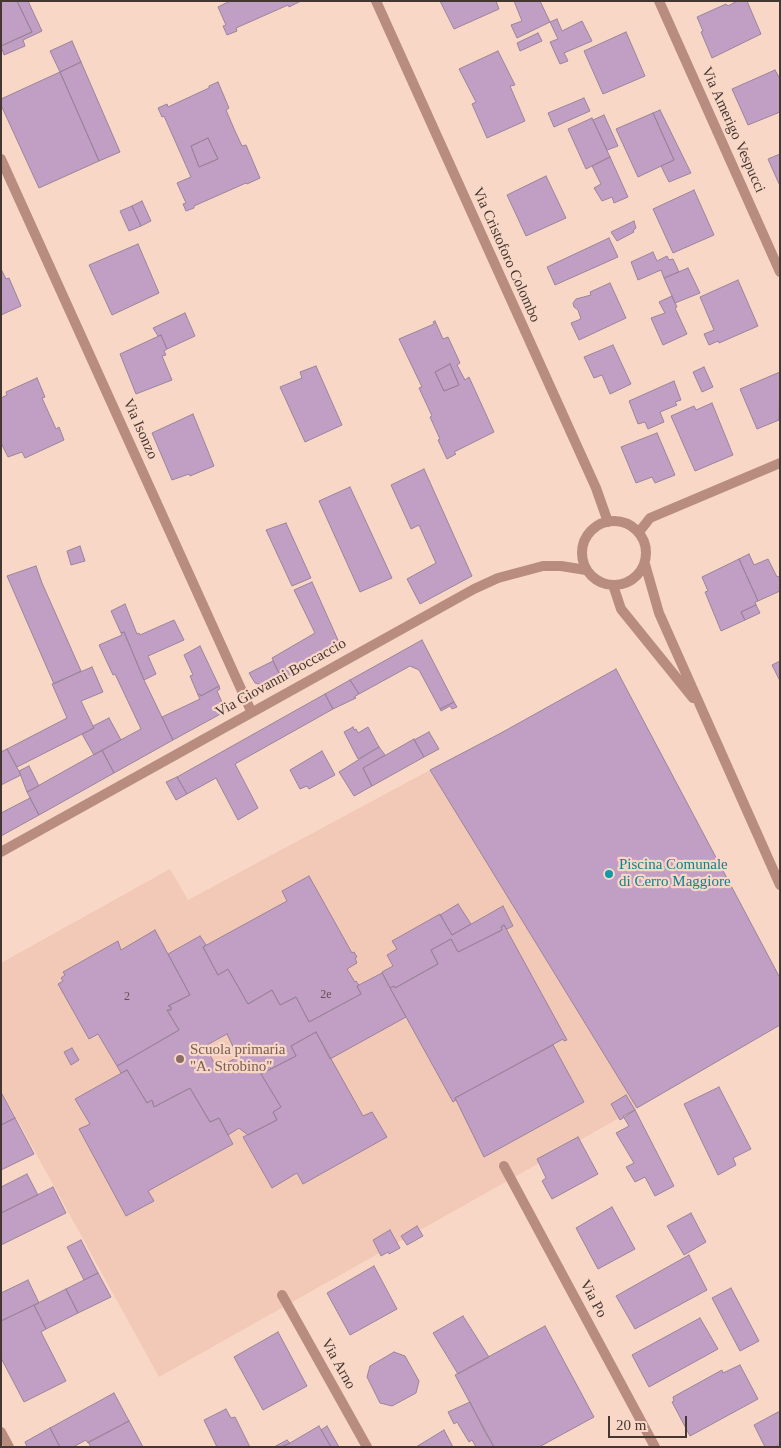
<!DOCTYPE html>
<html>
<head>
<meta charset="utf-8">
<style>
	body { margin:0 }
	#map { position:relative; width:781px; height:1448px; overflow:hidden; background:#f9d7c7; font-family:"Times New Roman",serif }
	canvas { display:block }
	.frame { position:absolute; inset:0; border:2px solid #443731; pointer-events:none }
	.scale { position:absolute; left:608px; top:1416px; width:79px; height:22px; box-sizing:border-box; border:2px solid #443731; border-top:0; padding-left:6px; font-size:15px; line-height:18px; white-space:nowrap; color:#443731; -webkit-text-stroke:4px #f9d7c7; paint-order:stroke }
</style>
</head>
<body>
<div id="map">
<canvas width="781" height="1448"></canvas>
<div class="frame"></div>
<div class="scale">20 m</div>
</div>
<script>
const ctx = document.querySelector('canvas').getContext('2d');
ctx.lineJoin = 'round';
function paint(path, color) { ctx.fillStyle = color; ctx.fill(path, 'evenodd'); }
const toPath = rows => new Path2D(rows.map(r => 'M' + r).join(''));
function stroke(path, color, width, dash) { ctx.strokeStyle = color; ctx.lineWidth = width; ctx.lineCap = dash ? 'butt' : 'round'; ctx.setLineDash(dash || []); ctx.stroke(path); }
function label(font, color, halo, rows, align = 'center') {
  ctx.font = font + ' "Times New Roman",serif'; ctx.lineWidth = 4.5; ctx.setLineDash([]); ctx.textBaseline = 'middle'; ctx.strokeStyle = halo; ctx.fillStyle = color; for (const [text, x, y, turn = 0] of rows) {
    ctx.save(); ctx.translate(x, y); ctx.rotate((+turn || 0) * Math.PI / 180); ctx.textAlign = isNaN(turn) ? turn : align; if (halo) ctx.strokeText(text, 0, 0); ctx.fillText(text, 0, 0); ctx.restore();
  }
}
paint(toPath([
	[430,770,637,1108,159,1377,1,1090,1,963,170,869,188,900]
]), '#f2c8b6');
const building = toPath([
	[1,1,17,1,32,32,1,46,1,1],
	[17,1,28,1,42,31,23,40,25,46,4,55,1,46,32,32,17,1],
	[230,1,301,1,289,7,288,5,236,28,237,31,227,35,223,26,226,25,218,7,230,1],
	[440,1,496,1,499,9,454,29,440,1],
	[514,1,540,1,550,22,517,38,511,25,522,21,514,1],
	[737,1,747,1,761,34,712,58,701,32,703,31,697,17,726,4,728,6,737,1],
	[557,19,562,31,582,21,592,41,564,53,568,61,560,64,550,42,558,39,550,22,557,19],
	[626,32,645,76,603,94,584,51,626,32],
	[538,33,542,41,520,51,517,43,538,33],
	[72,41,81,62,60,72,50,51,72,41],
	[498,51,515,85,510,86,525,121,487,138,472,104,476,102,459,69,498,51],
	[81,62,120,152,99,161,60,72,81,62],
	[775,70,780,79,780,112,748,125,732,89,775,70],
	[60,72,99,161,39,188,1,105,1,99,60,72],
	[218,82,229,108,226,110,235,131,242,146,246,145,260,178,247,184,246,183,194,206,194,208,186,211,183,204,186,203,177,183,191,177,164,116,162,117,158,108,167,104,168,107,209,88,209,86,218,82],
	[208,138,218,159,199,167,191,146,208,138],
	[584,98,590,111,554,127,548,113,584,98],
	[660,110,691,173,669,182,661,166,674,160,653,113,660,110],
	[653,113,674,160,638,177,616,129,653,113],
	[604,115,618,146,607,150,593,120,604,115],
	[592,118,610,157,586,169,568,129,592,118],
	[208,138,218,159,199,167,191,146,208,138],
	[780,154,780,186,768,159,780,154],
	[610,157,628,197,614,203,612,197,602,201,594,188,601,184,592,166,610,157],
	[546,176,566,218,526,236,507,195,546,176],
	[694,190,714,235,673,253,653,209,694,190],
	[142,201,151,221,141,226,132,206,142,201],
	[132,206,141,226,129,231,120,211,132,206],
	[634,221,636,228,633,231,634,232,617,241,611,232,634,221],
	[609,238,618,257,555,285,547,267,609,238],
	[138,244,159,293,112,315,89,265,138,244],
	[653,252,657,261,667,256,669,260,673,259,679,272,664,278,661,270,638,280,631,262,653,252],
	[688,268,700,293,675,303,664,278,688,268],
	[1,269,6,279,9,278,21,306,1,315,1,269],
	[738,280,758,326,719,343,718,341,709,345,704,334,714,330,700,297,738,280],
	[610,283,626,318,579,340,571,323,581,319,578,310,574,307,573,303,576,299,591,295,590,292,610,283],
	[672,296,677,307,675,308,687,334,663,345,651,318,665,313,659,302,672,296],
	[185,313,195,336,167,349,161,335,158,336,153,328,185,313],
	[435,321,443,339,448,337,460,363,457,365,465,380,469,377,494,432,454,452,456,454,447,459,438,440,440,439,430,417,432,416,419,388,422,387,399,339,434,324,433,322,435,321],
	[450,364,459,385,444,391,435,372,450,364],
	[161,335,167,349,164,351,166,355,162,356,172,380,136,394,120,354,161,335],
	[613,345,631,384,610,394,602,375,594,378,584,357,613,345],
	[450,364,459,385,444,391,435,372,450,364],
	[316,366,342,425,305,442,280,387,302,378,300,372,316,366],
	[704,367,713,387,702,392,693,372,704,367],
	[780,372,779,420,757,429,740,389,780,372],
	[37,378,45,397,42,398,56,429,59,427,64,440,25,458,22,452,8,457,1,443,1,398,7,395,6,392,37,378],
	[674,381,681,400,675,402,677,405,660,412,664,422,648,429,645,422,638,424,629,401,674,381],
	[712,403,733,455,695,471,671,416,694,406,696,410,712,403],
	[193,414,214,466,190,476,189,474,172,480,152,433,193,414],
	[657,433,675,475,655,483,652,477,636,483,621,447,657,433],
	[424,469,472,576,420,604,407,579,436,563,419,525,411,529,391,485,424,469],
	[350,487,392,578,360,592,319,501,350,487],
	[286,523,311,578,292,586,266,530,286,523],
	[80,546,85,561,71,565,67,551,80,546],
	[749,554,754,565,768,559,777,577,780,576,780,591,758,601,739,559,749,554],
	[739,559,758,601,755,602,756,605,741,612,745,620,721,631,705,592,708,591,702,577,739,559],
	[36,566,42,583,81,671,54,684,7,576,36,566],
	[312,582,342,649,283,682,272,658,315,633,294,590,312,582],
	[125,604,137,634,139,633,140,635,174,620,184,640,148,656,156,674,144,680,125,634,124,632,121,633,111,611,125,604],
	[756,605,760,613,745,620,741,612,756,605],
	[124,632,144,680,173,740,114,773,102,750,141,729,115,674,113,675,99,645,122,635,121,633,124,632],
	[422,640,454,702,440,709,419,670,410,666,359,694,350,680,422,640],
	[200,646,219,686,201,696,200,694,198,695,190,676,193,675,184,655,200,646],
	[273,661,282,680,269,687,255,683,249,673,273,661],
	[780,661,780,681,772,665,780,661],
	[92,667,103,692,81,701,94,728,17,767,7,749,67,718,52,684,92,667],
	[616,669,780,978,780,1025,637,1108,430,770,501,733,616,669],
	[350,680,359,694,354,697,356,698,333,709,325,694,350,680],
	[219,686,220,689,217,691,226,711,173,740,162,717,200,699,198,695,200,694,201,696,219,686],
	[325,694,333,709,235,764,258,808,238,820,216,778,187,794,177,777,325,694],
	[454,702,457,707,452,709,450,706,441,711,440,709,454,702],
	[109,718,121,740,94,755,82,734,94,728,93,726,109,718],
	[353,727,354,730,356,729,358,733,368,727,379,747,358,759,344,732,353,727],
	[429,732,439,749,424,757,414,740,429,732],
	[414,739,424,757,372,786,363,768,414,739],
	[379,747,385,755,363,768,372,786,354,796,339,772,379,747],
	[7,749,21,775,1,785,1,752,7,749],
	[102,750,114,773,39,815,27,792,102,750],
	[322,751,335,775,309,789,307,786,300,789,290,770,322,751],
	[29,766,39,786,27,792,19,771,29,766],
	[177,777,187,794,176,800,166,782,177,777],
	[30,798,39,815,1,836,1,813,30,798],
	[309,876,352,953,354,952,357,957,355,958,357,963,347,969,355,982,356,981,359,985,357,986,361,994,309,1022,296,997,280,1005,272,990,248,1004,228,969,218,975,203,947,287,901,282,891,309,876],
	[458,904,471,924,452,935,440,915,458,904],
	[503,906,513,926,507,929,504,925,501,927,502,930,458,952,451,939,431,950,438,964,395,988,394,986,390,988,382,972,393,966,387,955,397,949,392,941,440,914,452,935,503,906],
	[504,925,567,1040,564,1041,563,1039,510,1068,455,1098,456,1100,453,1102,390,988,394,986,395,988,438,964,431,950,451,939,458,952,502,930,501,927,504,925],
	[155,930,190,995,168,1006,171,1007,171,1010,167,1010,179,1030,117,1066,98,1034,89,1039,58,984,63,981,61,978,65,975,63,972,118,941,121,950,155,930],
	[200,936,206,945,203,947,218,975,228,969,248,1004,272,990,280,1005,296,997,309,1022,361,994,357,986,382,973,406,1017,330,1059,316,1032,291,1046,296,1056,261,1074,281,1107,273,1112,277,1120,248,1135,239,1128,228,1135,219,1118,210,1122,190,1088,154,1107,152,1100,147,1103,127,1070,121,1073,117,1066,179,1030,167,1010,171,1010,171,1007,168,1006,190,995,168,954,200,936],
	[227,1034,238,1057,217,1068,205,1046,227,1034],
	[316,1032,363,1116,372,1112,387,1137,303,1184,297,1173,272,1188,243,1137,277,1120,273,1112,281,1107,261,1074,296,1056,291,1046,316,1032],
	[553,1045,584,1102,484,1157,455,1098,553,1045],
	[72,1048,79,1060,71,1065,64,1052,72,1048],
	[127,1070,147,1103,152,1100,154,1107,190,1088,210,1122,219,1118,233,1144,148,1191,154,1201,126,1216,79,1129,90,1124,75,1099,127,1070],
	[719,1087,751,1149,733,1158,736,1165,718,1175,684,1104,719,1087],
	[1,1092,15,1118,1,1125,1,1092],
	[626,1095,635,1110,620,1120,611,1104,626,1095],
	[635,1110,674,1186,655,1196,645,1177,635,1182,626,1167,634,1163,616,1133,629,1126,623,1116,635,1110],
	[15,1118,34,1154,1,1170,1,1125,15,1118],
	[578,1137,598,1174,552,1199,542,1181,546,1178,537,1159,578,1137],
	[27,1174,38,1195,1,1213,1,1187,27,1174],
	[53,1187,66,1213,1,1245,1,1213,53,1187],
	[612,1207,635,1249,598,1269,576,1228,612,1207],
	[691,1213,706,1242,684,1255,667,1226,691,1213],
	[417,1226,423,1236,407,1245,401,1236,417,1226],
	[390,1230,400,1248,389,1254,388,1252,381,1256,373,1240,390,1230],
	[81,1240,98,1273,84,1280,67,1247,81,1240],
	[689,1255,707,1290,635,1329,616,1296,689,1255],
	[374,1266,397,1309,350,1335,327,1293,374,1266],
	[98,1273,111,1297,78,1313,66,1289,98,1273],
	[28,1280,39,1303,1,1321,1,1293,28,1280],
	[731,1288,759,1341,740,1351,712,1298,731,1288],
	[66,1289,78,1313,46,1329,34,1305,66,1289],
	[34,1305,46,1329,41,1332,66,1381,24,1402,1,1358,1,1321,34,1305],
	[463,1316,489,1357,458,1374,433,1333,463,1316],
	[700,1318,718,1349,649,1387,632,1355,700,1318],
	[545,1326,594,1417,539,1447,494,1447,455,1375,545,1326],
	[278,1332,307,1386,263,1410,234,1357,278,1332],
	[394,1352,405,1356,419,1381,416,1393,392,1406,380,1403,367,1377,370,1366,394,1352],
	[740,1365,758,1399,690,1436,672,1402,674,1401,673,1397,722,1370,723,1373,740,1365],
	[114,1393,129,1421,88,1443,86,1440,73,1447,60,1447,50,1428,114,1393],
	[470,1402,485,1432,494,1447,476,1447,472,1440,469,1442,457,1422,454,1424,448,1412,470,1402],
	[226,1409,231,1418,235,1417,250,1447,217,1447,204,1420,226,1409],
	[780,1411,780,1444,775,1447,765,1447,754,1425,780,1411],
	[129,1421,143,1447,91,1447,88,1442,129,1421],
	[319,1426,331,1447,281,1447,290,1443,319,1426],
	[327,1426,339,1447,331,1447,321,1430,327,1426],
	[50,1428,60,1447,27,1447,25,1442,50,1428],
	[444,1430,453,1447,416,1447,444,1430],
	[287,1440,290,1443,281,1447,274,1447,287,1440]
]);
paint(building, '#c19ec3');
stroke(building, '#9a849b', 1);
stroke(toPath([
	[659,1,780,272],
	[1,159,251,711],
	[639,532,650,518,780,463],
	[1,852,474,589,498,578,543,566,561,566,586,570],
	[504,1166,655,1447],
	[282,1295,367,1447],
	[1,1432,9,1447]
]), '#b88d7f', 10);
stroke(toPath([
	[376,1,596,488,608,522],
	'582 553a32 32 0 1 1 64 0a32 32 0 1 1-64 0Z',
	[645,564,659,613,780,885],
	[613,585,621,609,693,698]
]), '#b88d7f', 10);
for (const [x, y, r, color] of [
	[609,874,5,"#0f9aa8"],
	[180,1059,5,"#8d6e63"]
]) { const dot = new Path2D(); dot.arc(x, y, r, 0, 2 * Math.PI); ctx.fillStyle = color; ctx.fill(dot); stroke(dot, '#f9d7c7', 2); }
label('12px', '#635156', null, [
	["2e",326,995],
	["2",127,997]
]);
label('15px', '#443731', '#f9d7c7', [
	["Via Amerigo Vespucci",733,130,66],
	["Via Cristoforo Colombo",506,255,66],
	["Via Isonzo",140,429,66],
	["Via Giovanni Boccaccio",281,678,-29],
	["Via Po",593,1299,62],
	["Via Arno",338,1364,61]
]);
label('15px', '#0d838f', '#f9d7c7', [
	["Piscina Comunale",619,865],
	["di Cerro Maggiore",619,882]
], 'left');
label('15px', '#785e54', '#f9d7c7', [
	["Scuola primaria",190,1050],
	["\"A. Strobino\"",190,1067]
], 'left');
</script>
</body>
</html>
